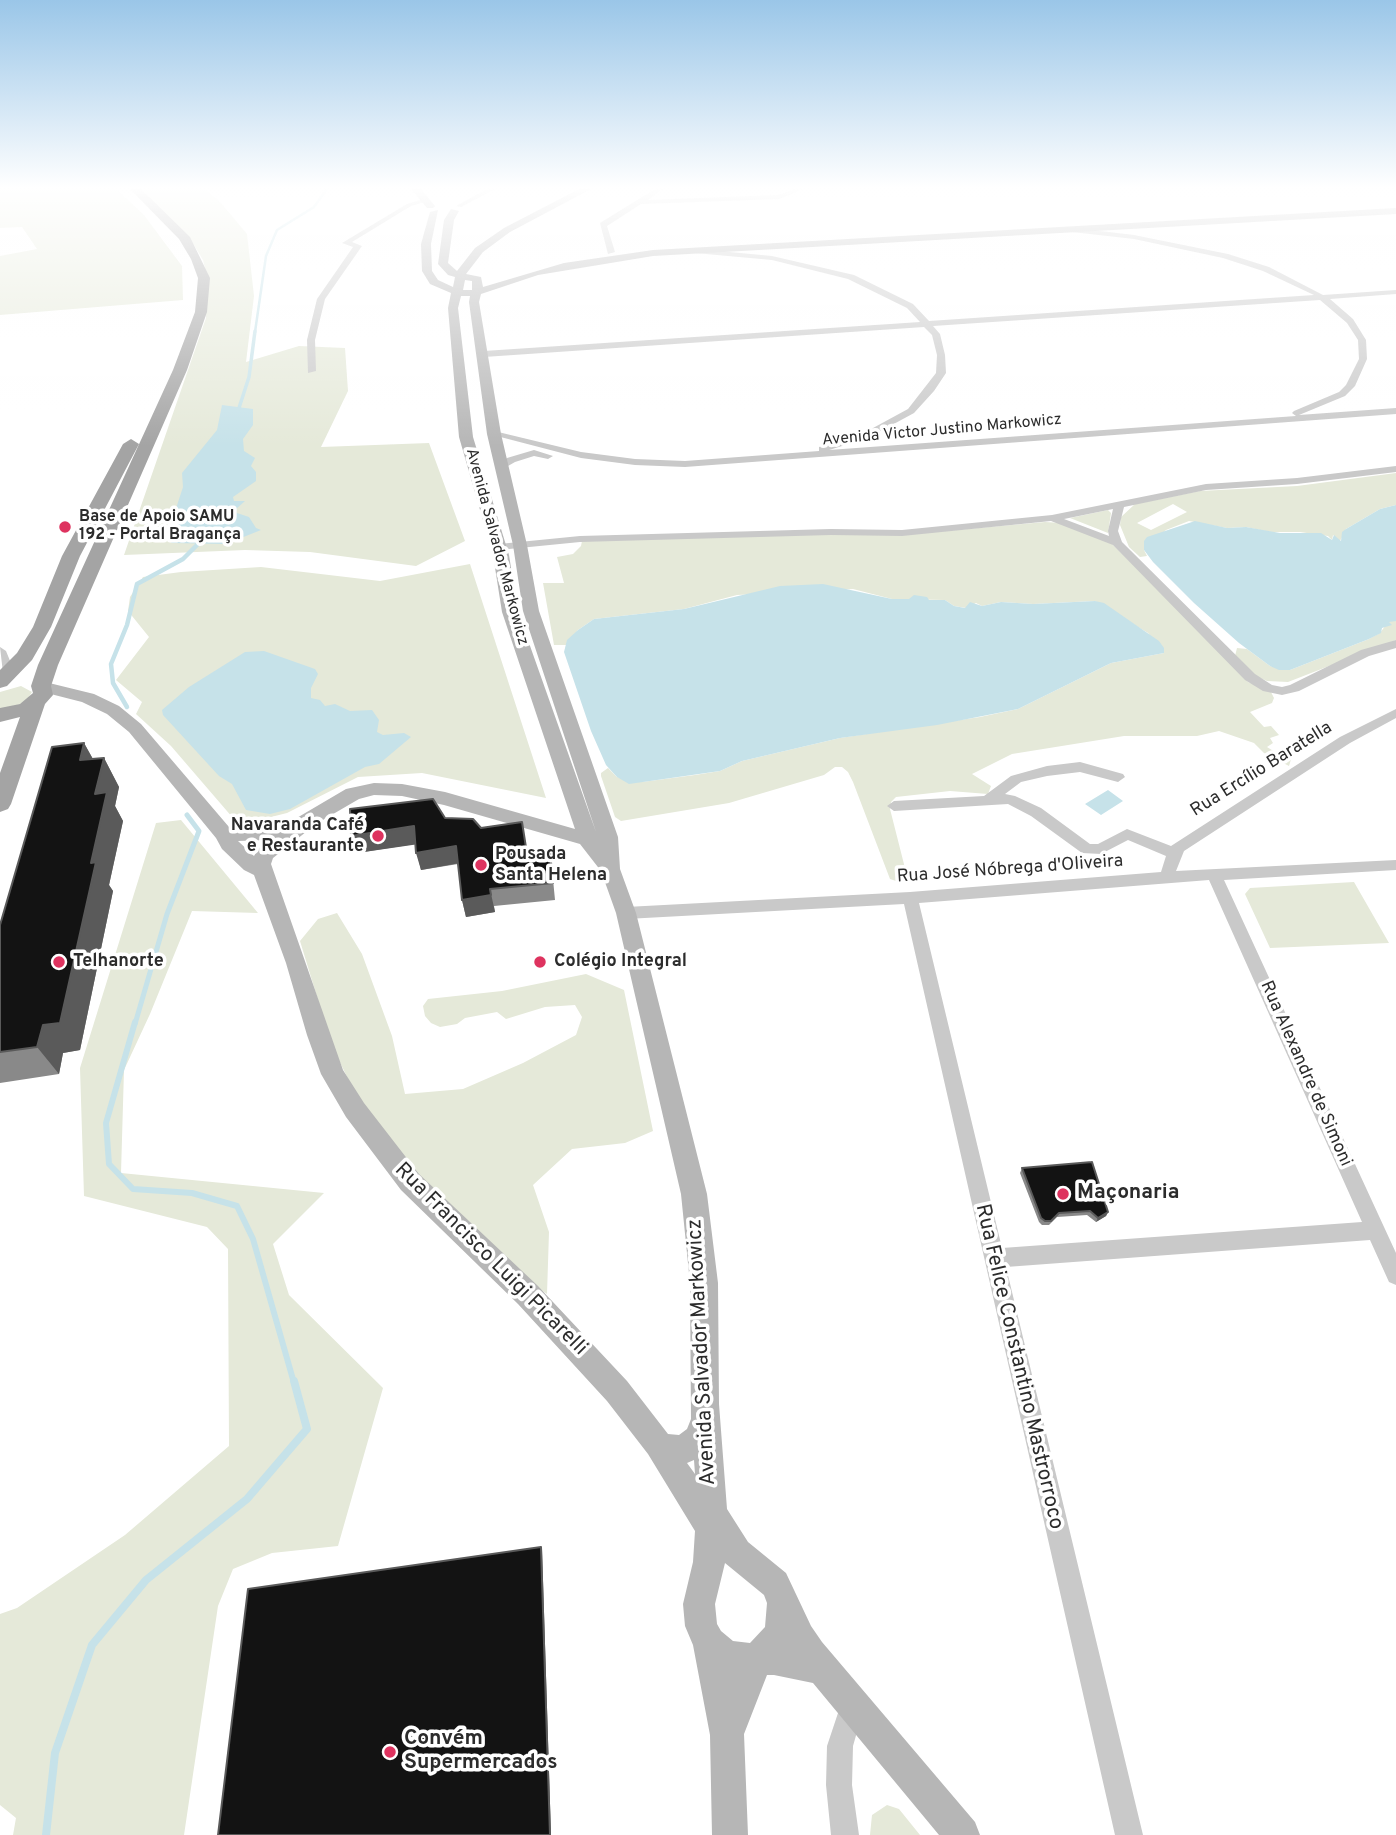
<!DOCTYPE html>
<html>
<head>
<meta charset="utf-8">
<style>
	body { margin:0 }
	canvas { display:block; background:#fff }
</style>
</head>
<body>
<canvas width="1396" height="1835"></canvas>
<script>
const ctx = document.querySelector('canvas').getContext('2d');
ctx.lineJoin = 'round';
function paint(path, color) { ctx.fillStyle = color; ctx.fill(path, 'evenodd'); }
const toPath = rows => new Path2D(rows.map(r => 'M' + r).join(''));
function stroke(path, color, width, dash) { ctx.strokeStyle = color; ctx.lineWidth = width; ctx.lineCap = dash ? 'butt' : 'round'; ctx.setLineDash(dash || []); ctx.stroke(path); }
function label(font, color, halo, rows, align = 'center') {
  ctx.font = font + ' Overpass,sans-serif'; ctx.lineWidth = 7; ctx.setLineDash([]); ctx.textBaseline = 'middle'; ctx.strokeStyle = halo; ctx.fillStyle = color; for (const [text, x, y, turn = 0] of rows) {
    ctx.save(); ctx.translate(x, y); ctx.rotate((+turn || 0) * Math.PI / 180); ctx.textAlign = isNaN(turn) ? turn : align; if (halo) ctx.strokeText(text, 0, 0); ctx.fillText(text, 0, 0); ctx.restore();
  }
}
paint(toPath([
	[0,189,116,189,144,215,182,266,183,300,0,315,0,256,37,249,22,227,0,228],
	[141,189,205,189,221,203,247,234,254,296,246,362,299,346,345,348,348,391,321,447,429,443,465,541,416,566,310,552,245,550,124,555,206,318,207,276,203,260,194,245],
	[1396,473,1396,505,1380,509,1346,529,1340,541,1333,535,1332,540,1328,536,1300,532,1270,532,1246,527,1227,528,1189,521,1166,530,1144,550,1147,556,1140,557,1129,547,1120,525,1121,517,1135,504,1200,491,1297,486],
	[1173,504,1187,512,1151,530,1137,523],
	[1108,510,1111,513,1108,533,1070,518],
	[1045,522,1062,523,1108,540,1235,664,1248,682,1271,692,1274,698,1272,703,1250,712,1264,727,1271,726,1279,735,1270,738,1273,743,1267,747,1275,752,1292,756,1289,766,1264,753,1254,743,1219,731,1197,736,1124,736,1012,754,972,774,991,786,988,794,950,791,896,797,891,802,890,809,907,876,902,883,890,879,853,782,848,772,842,767,835,767,824,775,729,803,621,821,615,817,601,776,601,773,608,768,617,777,642,782,695,775,720,771,742,761,840,738,980,717,1018,709,1111,663,1164,653,1148,633,1095,601,1033,604,1001,602,982,606,976,603,966,608,954,606,945,600,892,599,853,589,737,595,684,609,594,619,578,630,566,645,554,645,543,583,564,583,557,557,573,554,581,546,582,541,755,535,901,535],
	[470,564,546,798,422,773,358,777,287,813,239,825,171,746,136,714,142,702,116,680,149,637,128,611,130,597,143,577,181,572,261,567,380,581],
	[1396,618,1396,640,1288,682,1267,681,1256,676,1235,656,1237,648,1247,649,1270,666,1290,670,1369,639,1380,633,1388,622],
	[21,686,32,692,25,703,0,709,0,692],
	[181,820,258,913,192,911,150,1014,124,1070,121,1173,324,1193,273,1244,289,1295,383,1388,338,1546,272,1553,233,1569,218,1606,184,1835,13,1835,16,1818,0,1805,0,1614,17,1608,125,1535,229,1446,228,1249,207,1227,84,1196,80,1068,156,823],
	[1354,882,1389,943,1270,948,1245,894,1250,888],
	[337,913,362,954,392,1036,405,1094,463,1089,523,1063,576,1035,582,1017,575,1005,545,1007,506,1019,497,1012,465,1018,457,1024,440,1027,431,1023,425,1016,423,1006,428,999,502,991,586,974,624,990,653,1131,625,1143,572,1149,533,1185,549,1232,547,1294,494,1259,369,1122,332,1046,300,941,318,919],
	[887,1805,899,1809,920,1835,870,1835,872,1815]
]), '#e5e9d9');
paint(toPath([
	[222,405,253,409,253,425,243,439,244,451,255,458,251,466,256,472,256,481,233,497,234,501,245,501,236,509,237,513,249,517,256,528,261,530,226,544,172,543,166,539,183,487,182,473,217,430],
	[1396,505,1396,621,1389,622,1392,625,1382,628,1381,633,1369,639,1290,670,1279,670,1270,666,1239,643,1194,603,1153,562,1144,550,1144,541,1147,537,1195,521,1227,528,1246,527,1280,533,1321,533,1332,540,1334,535,1341,541,1342,532,1346,529,1380,509],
	[823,584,892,599,909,599,914,595,927,597,929,600,945,600,954,606,965,608,970,602,982,606,1001,602,1033,604,1095,601,1104,603,1159,641,1164,648,1164,653,1111,663,1018,709,937,725,840,738,742,761,720,771,629,784,617,777,606,765,591,731,564,652,567,640,578,630,594,619,684,609,780,586],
	[264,651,315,669,318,674,311,688,311,698,320,700,325,706,335,704,350,711,372,710,379,720,377,732,383,735,404,733,411,737,379,764,365,767,290,809,270,814,246,810,232,784,219,776,163,715,162,710,189,687,245,652],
	[1108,790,1123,801,1101,815,1085,804]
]), '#c6e2e9');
stroke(toPath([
	[255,332,266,256,277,230,314,207,327,189]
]), '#c6e2e9', 2.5);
stroke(toPath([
	[238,411,249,377,255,331]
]), '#c6e2e9', 3.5);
stroke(toPath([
	[127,707,113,683,111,664,127,625,137,584,183,559,202,540]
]), '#c6e2e9', 4.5);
stroke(toPath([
	[135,1024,167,914,199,831,187,815]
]), '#c6e2e9', 5);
stroke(toPath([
	[135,1022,106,1123,109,1164,133,1189,192,1193,237,1206,253,1239,294,1383]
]), '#c6e2e9', 6);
stroke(toPath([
	[46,1835,55,1753,92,1645,146,1580,247,1499,307,1429,294,1381]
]), '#c6e2e9', 8);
paint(toPath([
	[487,189,495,189,461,207,456,206,487,189],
	[655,189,663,189,648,200,778,195,795,189,804,189,779,199,641,204,607,226,615,252,608,254,600,223,655,189],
	[426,198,428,201,411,206,352,242,362,246,325,299,315,340,316,371,308,373,307,340,317,299,353,247,342,243,407,204,426,198],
	[1066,227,1134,235,1228,254,1269,267,1323,295,1396,290,1396,294,1330,299,1353,319,1366,340,1367,359,1355,386,1345,396,1299,415,1396,408,1396,414,685,467,635,465,581,458,489,434,494,431,581,452,635,459,685,461,819,451,819,447,862,434,908,409,936,373,937,355,932,335,924,327,484,357,480,354,484,351,920,322,907,308,848,279,772,260,695,253,698,249,772,256,854,275,913,304,929,321,1314,295,1263,271,1223,258,1134,239,1063,231,1066,227],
	[1320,300,1347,323,1358,340,1359,359,1346,385,1339,392,1294,411,1292,413,1296,416,829,450,868,438,914,413,934,391,946,373,945,355,940,334,933,326,1320,300],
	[534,450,553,456,548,459,534,456,515,462,501,470,496,467,507,458,534,450],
	[1396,466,1396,472,1297,484,1206,490,1124,507,1118,531,1122,542,1255,674,1272,685,1282,687,1290,685,1361,650,1396,640,1396,648,1369,656,1299,691,1282,695,1263,691,1245,680,1113,545,1051,521,902,536,831,535,580,542,499,550,493,547,499,544,580,536,831,529,902,530,1052,515,1206,484,1297,478,1396,466],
	[1113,509,1108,531,1109,536,1064,519,1113,509],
	[0,647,6,651,15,673,14,676,4,676,3,673,0,647],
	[1396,709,1396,718,1350,743,1184,851,1176,871,1396,860,1396,870,1224,880,1396,1253,1396,1285,1389,1282,1370,1240,1006,1267,1143,1835,1115,1835,904,904,626,919,618,913,626,907,910,892,1161,872,1166,856,1128,840,1101,854,1082,853,1031,816,1008,804,894,811,887,806,894,801,984,796,1011,776,1047,766,1080,762,1123,774,1125,777,1118,782,1080,772,1047,776,1021,782,1005,794,1015,796,1041,808,1090,844,1098,844,1127,829,1171,846,1340,737,1396,709],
	[1209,880,1362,1222,1002,1248,919,903,1209,880],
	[856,1695,865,1699,869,1708,859,1725,853,1746,852,1785,859,1835,831,1835,826,1785,827,1746,839,1710,847,1699,856,1695]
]), '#c9c9c9');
paint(toPath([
	[411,189,421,189,435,206,433,208,427,208,411,189],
	[579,189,591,189,510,232,483,252,466,274,481,277,483,287,564,263,653,250,1396,208,1396,214,653,256,538,275,481,294,479,302,501,434,527,545,539,611,618,837,620,869,636,913,707,1194,718,1283,719,1404,727,1509,748,1542,786,1573,811,1626,822,1642,975,1822,980,1835,939,1835,813,1683,774,1675,767,1675,744,1734,748,1835,712,1835,710,1735,693,1645,685,1626,683,1604,693,1562,695,1531,648,1454,607,1401,518,1304,401,1190,346,1117,321,1074,307,1035,286,963,254,875,244,870,222,849,216,838,129,732,107,714,82,702,35,690,32,686,41,681,94,694,119,706,141,724,229,827,265,827,291,818,295,819,346,789,374,783,402,784,445,792,575,829,502,612,493,555,459,437,448,308,451,293,430,284,422,271,421,244,430,212,438,210,431,244,432,271,438,280,453,287,455,277,448,275,438,264,444,220,451,209,459,211,454,220,448,263,457,271,475,248,504,228,579,189],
	[465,280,472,281,472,290,463,290,465,280],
	[461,296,470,296,469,302,487,434,513,545,523,611,596,832,518,612,509,555,473,437,458,308,461,296],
	[374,795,402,796,444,805,580,844,601,871,616,913,681,1194,690,1283,691,1419,687,1429,679,1435,668,1434,627,1381,538,1286,419,1174,364,1103,343,1070,271,864,273,858,316,824,359,799,374,795],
	[269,840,258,849,254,856,238,841,269,840],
	[694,1460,695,1474,687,1463,694,1460],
	[725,1563,764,1595,767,1603,765,1627,750,1643,733,1641,721,1631,717,1624,715,1604,725,1563]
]), '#b6b6b6');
paint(toPath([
	[130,189,141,189,190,237,210,278,207,312,187,370,58,665,51,686,53,695,45,704,11,804,8,809,0,812,0,773,20,717,0,722,0,708,20,704,33,693,31,686,38,665,173,370,195,312,198,278,191,259,179,239,130,189],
	[131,439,139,444,80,556,51,627,32,660,7,686,0,688,0,670,17,653,33,627,62,556,123,444,131,439]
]), '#a4a4a4');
paint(toPath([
	[84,743,93,759,104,758,119,787,115,806,123,821,109,885,113,891,80,1050,63,1053,59,1074,0,1083,0,925],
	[445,818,481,828,552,869,555,900,494,906,495,912,466,917,462,900,458,864,421,870,415,844,357,853,351,836],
	[1022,1168,1108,1212,1106,1216,1096,1222,1087,1215,1057,1217,1049,1225,1042,1225,1039,1222,1020,1173]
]), '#898989');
paint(toPath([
	[84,743,100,772,80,760],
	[104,758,119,787,115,806,123,821,109,885,113,891,80,1050,63,1053,59,1074,37,1047,43,1025,91,863,95,794],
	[414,826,419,844,357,853,351,836],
	[456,846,460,863,421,870,416,853],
	[490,889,495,912,466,917,462,900],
	[1108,1212,1106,1216,1096,1222,1098,1218],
	[541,1547,542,1549,551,1835,550,1835]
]), '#5a5a5a');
const building = toPath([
	[84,743,80,760,104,758,95,794,107,792,91,863,96,862,60,1023,43,1025,37,1047,0,1052,0,925,52,747,84,743],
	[433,799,445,818,473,819,481,828,522,822,527,854,550,851,553,883,490,889,491,895,462,900,456,846,416,853,414,826,351,836,350,809,433,799],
	[1092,1162,1108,1212,1098,1218,1090,1211,1059,1213,1051,1221,1045,1221,1041,1218,1022,1168,1092,1162],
	[541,1547,550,1835,218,1835,248,1589,541,1547]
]);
paint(building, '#131313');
stroke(building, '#5a5a5a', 2);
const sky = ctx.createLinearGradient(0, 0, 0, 446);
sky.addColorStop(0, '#9ac6e8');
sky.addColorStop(0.42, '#fff');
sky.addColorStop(1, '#ffffff00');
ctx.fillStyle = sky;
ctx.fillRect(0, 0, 1396, 446);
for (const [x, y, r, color] of [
	[65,527,7,"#de335f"],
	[378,836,7,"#de335f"],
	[481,865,7,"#de335f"],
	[59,962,7,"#de335f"],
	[540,962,7,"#de335f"],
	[1063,1194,7,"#de335f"],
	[390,1752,7,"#de335f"]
]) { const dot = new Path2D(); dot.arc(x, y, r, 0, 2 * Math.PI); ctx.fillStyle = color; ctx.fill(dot); stroke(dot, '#fff', 2.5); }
label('16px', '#2c2c2c', '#fff', [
	["Avenida Victor Justino Markowicz",942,431,-5],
	["Avenida Salvador Markowicz",496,547,75]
]);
label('bold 16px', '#2c2c2c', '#fff', [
	["Base de Apoio SAMU",79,518],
	["192 - Portal Bragança",79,536]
], 'left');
label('18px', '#2c2c2c', '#fff', [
	["Rua Ercílio Baratella",1262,770,-32],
	["Rua José Nóbrega d'Oliveira",1010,870,-4],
	["Rua Alexandre de Simoni",1305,1074,66]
]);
label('bold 18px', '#2c2c2c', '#fff', [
	["Navaranda Café",364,826,"right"],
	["e Restaurante",364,847,"right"],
	["Pousada",495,855],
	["Santa Helena",495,876],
	["Telhanorte",73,962],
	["Colégio Integral",554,962]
], 'left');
label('bold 21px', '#2c2c2c', '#fff', [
	["Maçonaria",1077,1194],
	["Convém",404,1740],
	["Supermercados",404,1764]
], 'left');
label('21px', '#2c2c2c', '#fff', [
	["Rua Francisco Luigi Picarelli",490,1260,45],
	["Avenida Salvador Markowicz",703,1352,-93],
	["Rua Felice Constantino Mastrorroco",1018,1367,77]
]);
</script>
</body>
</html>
